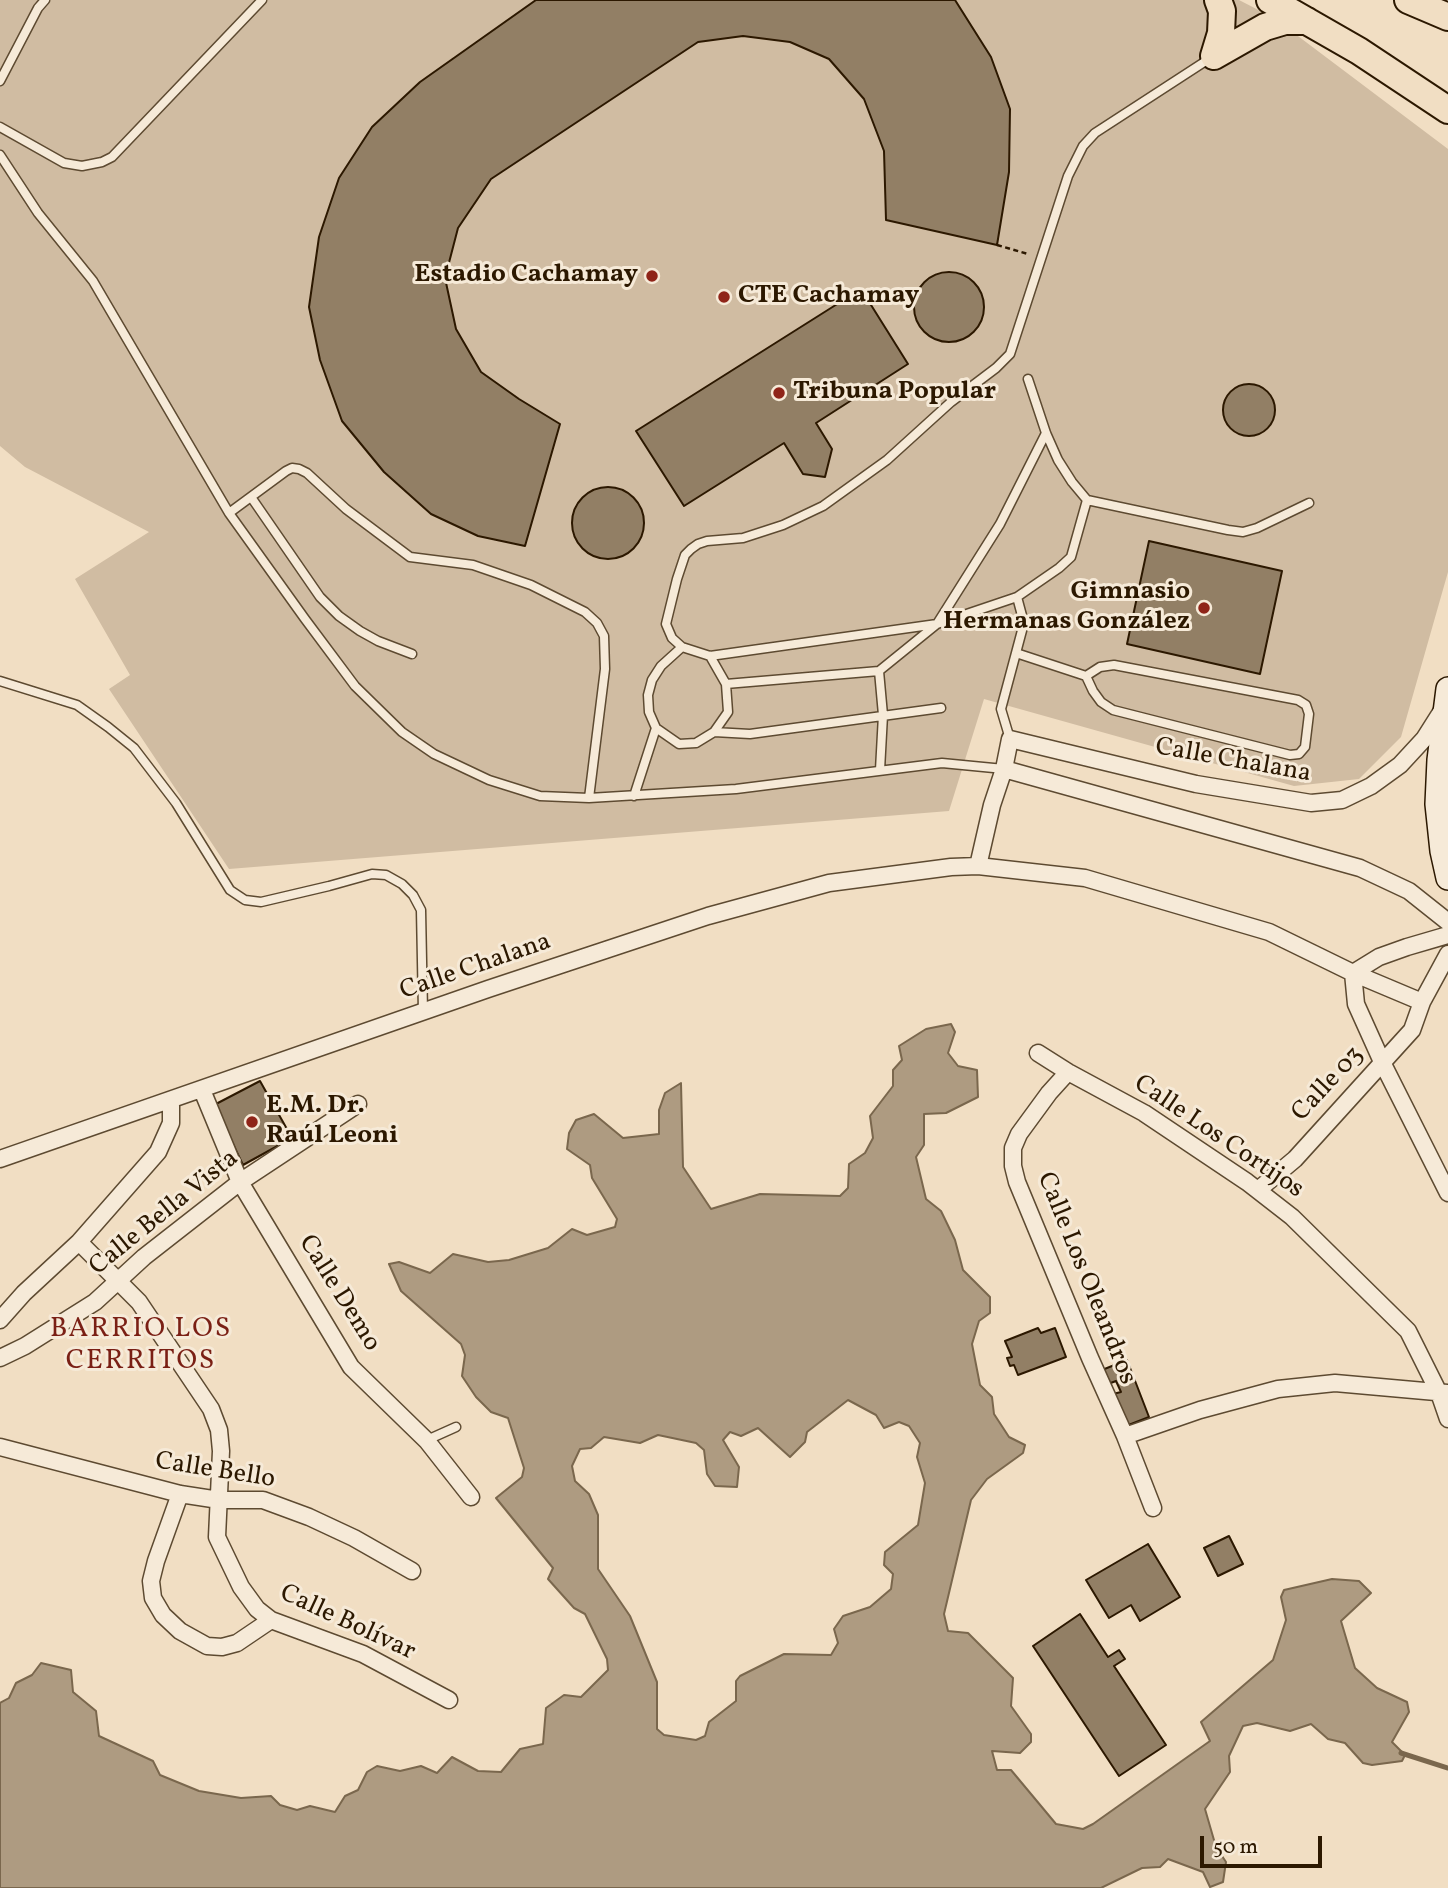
<!DOCTYPE html>
<html>
<head>
<meta charset="utf-8">
<style>
	body { margin:0 }
	#map { position:relative; width:1448px; height:1888px; overflow:hidden; background:#f1dec3; font-family:Vollkorn,serif }
	canvas { display:block }
	.scale { position:absolute; left:1200px; top:1836px; width:122px; height:32px; box-sizing:border-box; border:4px solid #2c1800; border-top:0; padding-left:9px; font-size:21px; line-height:24px; white-space:nowrap; color:#2c1800; -webkit-text-stroke:5px #f6ead8; paint-order:stroke }
</style>
</head>
<body>
<div id="map">
<canvas width="1448" height="1888"></canvas>
<div class="scale">50 m</div>
</div>
<script>
const ctx = document.querySelector('canvas').getContext('2d');
ctx.lineJoin = 'round';
function paint(path, color) { ctx.fillStyle = color; ctx.fill(path, 'evenodd'); }
const toPath = rows => new Path2D(rows.map(r => 'M' + r).join(''));
function stroke(path, color, width, dash) { ctx.strokeStyle = color; ctx.lineWidth = width; ctx.lineCap = dash ? 'butt' : 'round'; ctx.setLineDash(dash || []); ctx.stroke(path); }
function label(font, color, halo, rows, align = 'center') {
  ctx.font = font + ' Vollkorn,serif'; ctx.lineWidth = 6; ctx.setLineDash([]); ctx.textBaseline = 'middle'; ctx.strokeStyle = halo; ctx.fillStyle = color; for (const [text, x, y, turn = 0] of rows) {
    ctx.save(); ctx.translate(x, y); ctx.rotate((+turn || 0) * Math.PI / 180); ctx.textAlign = isNaN(turn) ? turn : align; if (halo) ctx.strokeText(text, 0, 0); ctx.fillText(text, 0, 0); ctx.restore();
  }
}
paint(toPath([
	[0,0,1239,0,1274,18,1448,149,1448,572,1401,737,1359,779,1294,786,984,699,949,811,229,869,109,689,130,675,75,579,149,532,25,467,0,446]
]), '#d0bca2');
const water = toPath([
	[951,1024,955,1032,948,1053,958,1066,977,1070,978,1097,946,1113,924,1114,924,1145,916,1157,926,1199,941,1211,955,1240,963,1270,990,1297,990,1313,979,1321,972,1344,980,1385,992,1397,994,1414,1009,1437,1025,1445,1023,1453,987,1479,971,1500,944,1614,948,1631,968,1633,1013,1678,1011,1706,1031,1734,1031,1742,1020,1753,992,1751,997,1770,1011,1770,1056,1824,1083,1829,1093,1824,1210,1741,1201,1722,1273,1660,1286,1620,1281,1597,1284,1590,1332,1579,1359,1581,1371,1593,1341,1621,1355,1668,1377,1688,1407,1702,1409,1712,1392,1742,1405,1755,1402,1761,1372,1765,1363,1763,1345,1743,1328,1739,1311,1724,1290,1731,1257,1723,1243,1726,1229,1756,1230,1772,1205,1809,1216,1847,1226,1862,1223,1882,1210,1887,1203,1872,1168,1859,1160,1867,1142,1868,1101,1888,0,1888,0,1703,9,1698,16,1683,32,1675,41,1663,71,1670,73,1692,96,1711,99,1736,153,1761,160,1775,199,1791,241,1798,271,1796,280,1805,297,1810,310,1806,335,1812,345,1796,358,1790,367,1772,377,1766,400,1771,421,1766,437,1773,452,1757,478,1771,501,1772,520,1749,543,1744,546,1708,564,1695,581,1697,608,1670,607,1659,585,1614,574,1608,548,1579,553,1568,496,1498,522,1477,524,1468,508,1418,491,1412,476,1397,462,1376,465,1355,461,1344,401,1291,389,1264,399,1262,430,1273,453,1254,488,1262,509,1260,548,1248,572,1229,587,1235,615,1227,617,1219,592,1178,590,1165,567,1149,569,1133,576,1120,594,1114,623,1138,659,1134,659,1110,665,1093,681,1083,683,1167,711,1209,760,1194,840,1196,848,1188,849,1164,865,1153,873,1138,870,1116,893,1086,893,1070,902,1060,899,1046,926,1029,951,1024],
	[848,1400,876,1415,884,1428,899,1422,909,1426,920,1443,917,1457,925,1483,918,1525,885,1552,884,1565,893,1574,891,1589,870,1607,843,1616,834,1629,838,1643,831,1655,784,1654,740,1676,736,1681,736,1701,709,1722,705,1736,696,1740,664,1735,657,1729,657,1682,630,1616,598,1569,598,1515,589,1494,575,1481,572,1466,580,1449,591,1448,604,1437,640,1443,658,1435,696,1443,704,1450,707,1474,715,1486,737,1487,739,1467,723,1440,730,1432,741,1436,758,1428,790,1457,805,1442,807,1432,848,1400]
]);
paint(water, '#ae9b81');
stroke(water, '#7a674d', 2);
stroke(toPath([
	[1401,1753,1448,1768]
]), '#7a674d', 5);
const building = toPath([
	[536,0,955,0,991,57,1010,109,1009,172,997,245,886,220,884,151,864,99,829,59,790,42,743,36,698,42,491,179,458,228,445,278,456,329,481,372,519,399,560,424,525,546,478,536,431,514,384,472,342,421,320,360,309,307,319,237,339,178,372,127,420,82,536,0],
	'914 307a35 35 0 1 1 70 0a35 35 0 1 1-70 0Z',
	[861,289,908,364,816,423,832,449,825,477,803,474,784,443,684,506,636,431,861,289],
	'1223 410a26 26 0 1 1 52 0a26 26 0 1 1-52 0Z',
	'572 523a36 36 0 1 1 72 0a36 36 0 1 1-72 0Z',
	[1149,541,1282,571,1260,674,1127,644,1149,541],
	[260,1081,292,1138,243,1165,214,1105,260,1081],
	[1038,1328,1041,1333,1055,1328,1066,1357,1018,1375,1014,1365,1010,1366,1007,1358,1012,1357,1005,1341,1038,1328],
	[1127,1360,1149,1417,1126,1426,1113,1394,1121,1392,1116,1381,1108,1384,1102,1370,1127,1360],
	[1229,1536,1243,1564,1218,1576,1204,1548,1229,1536],
	[1148,1544,1180,1597,1140,1621,1131,1605,1109,1618,1086,1580,1148,1544],
	[1080,1614,1108,1657,1119,1650,1125,1659,1114,1666,1166,1745,1119,1776,1033,1646,1080,1614]
]);
paint(building, '#927f65');
stroke(building, '#2c1800', 2);
const service = toPath([
	[0,81,38,8,45,0],
	[0,127,64,163,82,166,102,162,112,157,262,0],
	[0,155,38,213,93,281,229,513,305,619,355,686,402,732,434,754,489,780,540,796,589,798,736,789,942,763,1004,769],
	[1028,379,1046,433,1058,460,1072,482,1087,500,1228,530,1243,532,1257,528,1309,503],
	[251,497,320,597,339,616,360,631,378,641,412,654],
	[1087,500,1071,557,1059,568,1017,597,937,624,710,656,682,647,672,638,666,624,677,579,685,555,691,549,698,544,707,541,743,538,783,525,823,506,887,460,951,402,996,368,1010,354,1068,176,1083,146,1095,133,1212,57],
	[229,513,286,471,292,468,299,469,307,473,346,509,410,557,473,565,531,585,585,612,597,623,604,636,605,669,589,798],
	[682,647,661,666,652,680,648,695,649,712,656,728,679,744,696,743,714,732,728,712,726,684,710,656],
	[1016,653,1086,676,1093,691,1101,702,1113,710,1290,755,1299,754,1305,747,1309,714,1306,705,1298,700,1114,665,1100,667,1086,676],
	[879,671,883,715,880,770],
	[0,681,77,705,108,727,134,748,176,803,230,890,245,900,261,902,329,886,372,874,386,875,402,884,413,895,421,910,423,1012],
	[726,684,879,671,937,624,1000,524,1046,433],
	[714,732,750,734,941,708],
	[1010,739,1001,709,1024,623,1017,597],
	[634,796,656,728],
	[427,1440,456,1427]
]);
const minor = toPath([
	[1004,769,1360,868,1409,891,1448,922],
	[978,866,992,805,1004,769,1010,739,1196,784,1311,803,1342,800,1371,786,1400,765,1424,739,1443,709],
	[1448,935,1407,947,1379,957,1353,973,1356,1004,1383,1064,1448,1193],
	[1038,1053,1068,1072,1144,1113,1247,1182,1292,1217,1408,1331,1439,1393,1448,1419],
	[1068,1072,1049,1093,1019,1134,1013,1148,1013,1166,1017,1182,1090,1358,1125,1436,1153,1508],
	[202,1090,240,1182,351,1367,427,1441,471,1497],
	[0,1159,488,989,708,916,829,883,951,867,978,866,1085,878,1269,932,1353,973,1422,1002],
	[1258,1190,1295,1159,1412,1030,1422,1002,1448,954],
	[79,1242,139,1302,211,1409,219,1430,221,1451,217,1537,241,1587,257,1609,271,1620,363,1654,449,1700],
	[0,1320,24,1293,79,1242,158,1152,171,1123,171,1100],
	[0,1358,25,1346,95,1302,144,1257,240,1182,358,1104],
	[1125,1436,1200,1410,1278,1389,1335,1383,1447,1393],
	[0,1447,180,1494,219,1500,263,1500,309,1517,354,1538,412,1571],
	[180,1494,156,1561,151,1581,153,1598,163,1615,180,1631,207,1646,222,1647,237,1643,271,1620]
]);
const secondary = toPath([
	[1448,689,1439,760,1437,804,1442,851,1448,878]
]);
const primary = toPath([
	[1270,0,1359,51,1448,110],
	[1408,0,1448,17],
	[1214,56,1265,27,1285,21,1307,21],
	[1214,56,1221,33,1222,11,1218,0]
]);
stroke(service, '#5d4a31', 11);
stroke(minor, '#5d4a31', 19);
stroke(secondary, '#2c1800', 26);
stroke(primary, '#2c1800', 30);
stroke(toPath([
	[997,245,1028,254]
]), '#2c1800', 2.5, [5, 3.5]);
stroke(service, '#f6ead8', 8);
stroke(minor, '#f6ead8', 16);
stroke(secondary, '#f6ead8', 23);
stroke(primary, '#f1dec3', 26);
for (const [x, y, r, color] of [
	[652,276,7,"#8f2418"],
	[724,297,7,"#8f2418"],
	[779,393,7,"#8f2418"],
	[1204,608,7,"#8f2418"],
	[252,1122,7,"#8f2418"]
]) { const dot = new Path2D(); dot.arc(x, y, r, 0, 2 * Math.PI); ctx.fillStyle = color; ctx.fill(dot); stroke(dot, '#f6ead8', 2.5); }
label('bold 26px', '#2c1800', '#f6ead8', [
	["Estadio Cachamay",638,276,"right"],
	["CTE Cachamay",738,297],
	["Tribuna Popular",793,393],
	["Gimnasio",1190,593,"right"],
	["Hermanas González",1190,623,"right"],
	["E.M. Dr.",266,1107],
	["Raúl Leoni",266,1137]
], 'left');
label('26px', '#2c1800', '#f6ead8', [
	["Calle Chalana",1233,762,10],
	["Calle Chalana",476,968,-19],
	["Calle 03",1329,1085,-47],
	["Calle Los Cortijos",1218,1138,34],
	["Calle Bella Vista",165,1214,-39],
	["Calle Los Oleandros",1085,1279,68],
	["Calle Demo",338,1294,58],
	["Calle Bello",215,1472,9],
	["Calle Bolívar",347,1624,25]
]);
ctx.letterSpacing = '2px';
label('28px', '#7a1f14', '#f6ead8', [
	["BARRIO LOS",141,1331],
	["CERRITOS",141,1363]
]);
ctx.letterSpacing = '0px';
</script>
</body>
</html>
